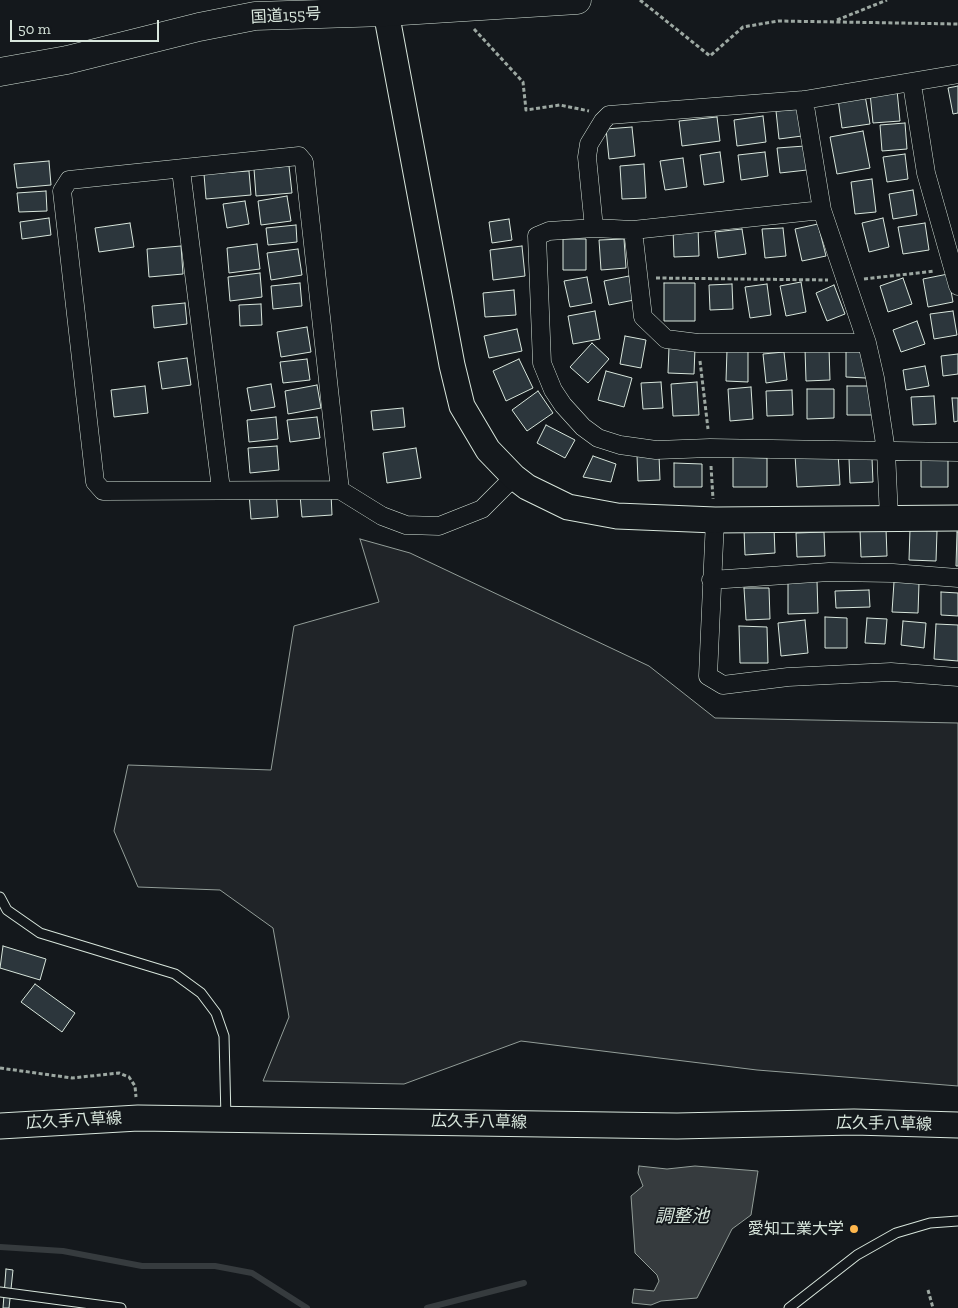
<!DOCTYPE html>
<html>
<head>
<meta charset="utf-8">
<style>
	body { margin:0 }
	#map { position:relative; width:958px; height:1308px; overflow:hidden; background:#14181c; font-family:"Zilla Slab",serif }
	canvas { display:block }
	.scale { position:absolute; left:10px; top:20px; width:149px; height:22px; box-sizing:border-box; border:2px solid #d8e6dc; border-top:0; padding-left:6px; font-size:15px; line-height:18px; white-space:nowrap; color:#d8e6dc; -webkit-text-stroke:4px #14181c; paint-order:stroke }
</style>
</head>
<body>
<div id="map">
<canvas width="958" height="1308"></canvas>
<div class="scale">50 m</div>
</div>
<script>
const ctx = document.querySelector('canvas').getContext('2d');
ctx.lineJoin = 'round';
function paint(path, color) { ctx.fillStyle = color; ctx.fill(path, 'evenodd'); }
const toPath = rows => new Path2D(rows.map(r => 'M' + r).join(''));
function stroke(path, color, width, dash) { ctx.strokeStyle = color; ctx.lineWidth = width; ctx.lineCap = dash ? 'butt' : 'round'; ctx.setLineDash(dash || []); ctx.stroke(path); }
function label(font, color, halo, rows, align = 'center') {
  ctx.font = font + ' "Zilla Slab","Noto Sans JP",serif'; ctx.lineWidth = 4; ctx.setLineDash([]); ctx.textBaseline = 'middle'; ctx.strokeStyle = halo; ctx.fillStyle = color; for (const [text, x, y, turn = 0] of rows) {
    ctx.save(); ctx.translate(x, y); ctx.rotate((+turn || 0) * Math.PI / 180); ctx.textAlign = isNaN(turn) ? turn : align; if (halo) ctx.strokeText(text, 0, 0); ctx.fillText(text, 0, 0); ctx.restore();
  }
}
const green = toPath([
	[360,539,410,553,649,666,715,718,958,723,958,1086,757,1070,521,1041,404,1084,263,1081,289,1017,273,928,220,890,138,887,114,831,128,765,271,770,294,626,379,602,360,539]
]);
paint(green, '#202428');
stroke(green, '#939e99', 1);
const water = toPath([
	[639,1166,667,1169,695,1166,758,1171,751,1215,732,1229,697,1298,661,1301,651,1305,632,1303,634,1289,654,1291,659,1281,657,1275,635,1253,631,1196,643,1186,638,1173,639,1166]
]);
paint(water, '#363b3e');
stroke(water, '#939e99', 1);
stroke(toPath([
	[0,1247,63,1251,142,1266,215,1266,252,1273,307,1308],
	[427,1308,524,1283]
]), '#363b3e', 6);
const building = toPath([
	[958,86,958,113,953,114,948,88,958,86],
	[897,90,900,121,873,123,870,93,897,90],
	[865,95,870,124,842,128,838,99,865,95],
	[799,109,802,136,779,139,776,111,799,109],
	[763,116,766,142,737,146,734,120,763,116],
	[717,117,720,141,682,146,679,121,717,117],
	[905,123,907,149,882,151,880,125,905,123],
	[632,127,635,156,609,159,606,129,632,127],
	[863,131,870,168,837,174,830,137,863,131],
	[805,146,807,170,780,173,777,148,805,146],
	[720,152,724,182,704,185,700,155,720,152],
	[765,152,768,176,741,180,738,155,765,152],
	[905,154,908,179,887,182,883,157,905,154],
	[683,158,687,187,665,190,660,161,683,158],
	[49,161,51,185,17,188,14,164,49,161],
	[644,164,646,198,622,199,620,166,644,164],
	[289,166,292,193,256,196,254,169,289,166],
	[249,171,251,195,206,199,204,174,249,171],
	[872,179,876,212,855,214,851,182,872,179],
	[913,190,917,215,893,219,889,194,913,190],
	[46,191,47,211,19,212,17,193,46,191],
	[287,196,291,221,261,225,258,201,287,196],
	[245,201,249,224,227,228,223,204,245,201],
	[49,218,51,235,22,239,20,222,49,218],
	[883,218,889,247,869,252,862,223,883,218],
	[509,219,512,240,492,243,489,222,509,219],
	[130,223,134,247,99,252,95,228,130,223],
	[925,223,929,250,903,254,898,227,925,223],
	[818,224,826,256,802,261,795,229,818,224],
	[296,225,297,242,268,245,266,228,296,225],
	[698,227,699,256,674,257,673,229,698,227],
	[783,228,786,256,765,258,762,229,783,228],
	[742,229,746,254,718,258,715,232,742,229],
	[563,239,586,239,586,270,563,270,563,239],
	[624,239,626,268,601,270,599,240,624,239],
	[257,244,260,269,229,273,227,248,257,244],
	[181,246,183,274,149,277,147,249,181,246],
	[522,246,525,276,493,280,490,250,522,246],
	[298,249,302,275,271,280,267,253,298,249],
	[260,273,262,297,230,301,228,277,260,273],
	[948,274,953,302,928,307,923,279,948,274],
	[629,276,634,300,609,305,604,281,629,276],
	[587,277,592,303,570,307,564,281,587,277],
	[903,278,912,304,888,312,880,286,903,278],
	[801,282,806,312,786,316,780,286,801,282],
	[300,283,302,306,273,309,271,286,300,283],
	[664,283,695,283,695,321,664,321,664,283],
	[732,284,733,309,710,310,709,285,732,284],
	[767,284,771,315,750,318,745,287,767,284],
	[834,285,845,314,827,321,816,293,834,285],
	[514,290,516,315,485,317,483,293,514,290],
	[185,303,187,324,154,328,152,306,185,303],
	[261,304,262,325,240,326,239,305,261,304],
	[595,311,600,339,573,344,568,316,595,311],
	[953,311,957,335,934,339,930,314,953,311],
	[917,321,925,344,901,352,893,330,917,321],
	[307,327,311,352,281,357,277,332,307,327],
	[517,329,522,351,489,358,484,336,517,329],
	[625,336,646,340,641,368,620,364,625,336],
	[592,343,609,359,588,383,570,367,592,343],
	[669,347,695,348,694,374,668,373,669,347],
	[829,348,830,380,806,381,805,349,829,348],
	[846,349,866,349,866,378,846,377,846,349],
	[727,350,748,350,748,382,726,381,727,350],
	[784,352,787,380,766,383,763,354,784,352],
	[958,354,958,374,943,376,941,356,958,354],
	[187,358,191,385,162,389,158,362,187,358],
	[307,359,310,380,283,383,280,362,307,359],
	[519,359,533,388,506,401,493,371,519,359],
	[925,366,929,386,906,390,903,370,925,366],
	[606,371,632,378,624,407,598,400,606,371],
	[661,382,663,408,643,409,641,383,661,382],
	[697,382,699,415,673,416,671,384,697,382],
	[271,384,275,407,251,411,247,388,271,384],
	[317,385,321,408,288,414,285,391,317,385],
	[145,386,148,413,114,417,111,390,145,386],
	[847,386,875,386,875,415,847,415,847,386],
	[751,387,753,419,730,421,728,389,751,387],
	[807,389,834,389,834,418,807,419,807,389],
	[792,390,793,415,767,416,766,391,792,390],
	[538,391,553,413,527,431,512,410,538,391],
	[934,396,936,424,913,425,911,397,934,396],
	[952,398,958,398,958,421,954,422,952,398],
	[403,408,405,427,373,430,371,411,403,408],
	[276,417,278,439,249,442,247,420,276,417],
	[317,417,320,438,290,442,287,420,317,417],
	[546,425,575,440,565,458,537,443,546,425],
	[277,446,279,470,250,473,248,448,277,446],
	[416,448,421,478,387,483,383,453,416,448],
	[838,453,840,485,797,487,795,455,838,453],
	[921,454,948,454,948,487,921,487,921,454],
	[659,455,660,480,638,481,637,456,659,455],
	[593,456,616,464,611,482,583,477,593,456],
	[733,457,767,458,767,487,733,487,733,457],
	[872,458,873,482,850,483,849,459,872,458],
	[674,463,702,464,702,487,674,487,674,463],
	[276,491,278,517,251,519,249,493,276,491],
	[331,493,332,515,302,517,300,495,331,493],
	[774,528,775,553,745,555,744,530,774,528],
	[886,529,887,556,861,557,860,530,886,529],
	[910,530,937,531,936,561,909,560,910,530],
	[824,532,825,556,797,557,796,533,824,532],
	[957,532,958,532,958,566,956,566,957,532],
	[817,581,818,613,788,614,788,582,817,581],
	[894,582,919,583,918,613,892,612,894,582],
	[744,588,769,588,770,619,746,620,744,588],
	[869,590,870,607,836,608,835,591,869,590],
	[941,592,958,593,958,616,941,615,941,592],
	[825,617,847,618,847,648,825,648,825,617],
	[867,618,887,619,885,644,865,643,867,618],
	[805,620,808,653,781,656,778,623,805,620],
	[903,621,926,623,924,648,901,645,903,621],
	[936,624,958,625,958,661,934,659,936,624],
	[739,626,767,627,768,663,740,663,739,626],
	[3,946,46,959,40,980,0,968,3,946],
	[35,984,75,1013,62,1032,21,1002,35,984],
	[6,1269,13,1270,9,1308,3,1308,6,1269]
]);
paint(building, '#2c363c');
stroke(building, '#d8e6dc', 1);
const lane = toPath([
	[0,897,7,910,40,933,175,974,201,993,216,1013,224,1036,226,1119],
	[0,1292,121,1308],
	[789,1308,857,1255,896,1233,930,1223,958,1221]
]);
const street = toPath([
	[912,84,926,173,958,286],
	[804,100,822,210,867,343,875,378,886,451,889,518],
	[181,170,221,489],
	[822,210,633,230,594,228,549,231,537,236,542,363,553,390,563,405,583,427,598,438,620,445,656,450,710,448,958,452],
	[594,228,587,157,589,144,603,121,609,115,804,100,958,74],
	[633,230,643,317,666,339,698,343,867,343],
	[340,490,304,162,299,156,69,180,62,191,95,482,103,491,340,490,382,516,406,525,439,526,482,509,514,477],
	[715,520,708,676,723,685,788,677,891,672,958,677],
	[711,580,829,572,893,573,958,578]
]);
const secondary = toPath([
	[386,12,452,365,462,406,488,450,514,477,527,487,568,507,617,516,715,520,958,518],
	[0,1126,138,1118,677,1126,854,1122,958,1125]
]);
const highway = toPath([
	[0,72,67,60,199,27,255,16,386,12,577,0]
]);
stroke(lane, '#d8e6dc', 11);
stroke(street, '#d8e6dc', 19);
stroke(secondary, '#d8e6dc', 27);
stroke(highway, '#d8e6dc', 29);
stroke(toPath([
	[640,0,710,56,743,27,778,21,958,24],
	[837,20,887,0],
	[474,29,523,82,526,110,560,105,589,111],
	[656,278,828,280],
	[864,279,935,271],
	[700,361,708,429],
	[711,466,713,499],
	[0,1068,72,1078,119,1073,129,1077,135,1086,136,1097],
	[928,1290,933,1308]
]), '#9da8a2', 3, [4, 2.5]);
stroke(lane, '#14181c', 9);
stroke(street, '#14181c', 18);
stroke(secondary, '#14181c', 25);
stroke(highway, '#14181c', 28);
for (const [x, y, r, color] of [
	[854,1229,5,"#ffb74d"]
]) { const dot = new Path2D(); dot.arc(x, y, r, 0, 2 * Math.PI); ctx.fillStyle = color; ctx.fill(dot); stroke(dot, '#14181c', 2); }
label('16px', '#d8e6dc', '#14181c', [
	["国道155号",286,16,-3],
	["広久手八草線",74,1121,-3],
	["広久手八草線",479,1122,1],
	["広久手八草線",884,1124,1]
]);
label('16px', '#d8e6dc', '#14181c', [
	["愛知工業大学",844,1229]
], 'right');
label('italic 18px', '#d8e6dc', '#14181c', [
	["調整池",682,1217]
]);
</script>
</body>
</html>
